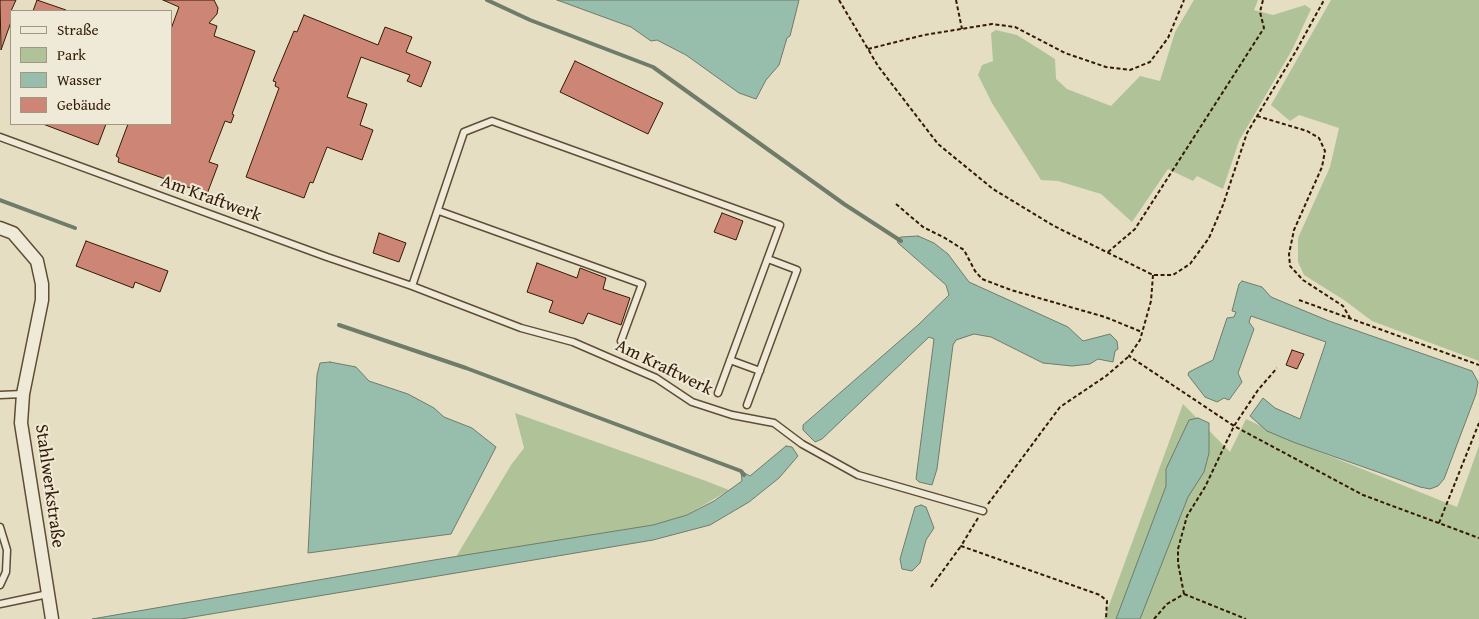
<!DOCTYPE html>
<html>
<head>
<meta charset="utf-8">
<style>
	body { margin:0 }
	#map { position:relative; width:1479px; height:619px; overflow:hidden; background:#e6dec3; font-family:"Gentium Book Plus",serif }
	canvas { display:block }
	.legend { position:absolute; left:10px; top:10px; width:162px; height:115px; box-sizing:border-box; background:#efead8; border:1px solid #a49782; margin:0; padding:6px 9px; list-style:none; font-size:15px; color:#331b02 }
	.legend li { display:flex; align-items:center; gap:10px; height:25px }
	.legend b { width:25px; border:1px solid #a49782 }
</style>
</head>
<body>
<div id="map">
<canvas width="1479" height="619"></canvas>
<ul class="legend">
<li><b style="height:6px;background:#efead8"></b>Straße</li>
<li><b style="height:14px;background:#b0c298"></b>Park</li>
<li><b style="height:14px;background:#97bdad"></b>Wasser</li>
<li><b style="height:14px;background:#cd8575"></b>Gebäude</li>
</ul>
</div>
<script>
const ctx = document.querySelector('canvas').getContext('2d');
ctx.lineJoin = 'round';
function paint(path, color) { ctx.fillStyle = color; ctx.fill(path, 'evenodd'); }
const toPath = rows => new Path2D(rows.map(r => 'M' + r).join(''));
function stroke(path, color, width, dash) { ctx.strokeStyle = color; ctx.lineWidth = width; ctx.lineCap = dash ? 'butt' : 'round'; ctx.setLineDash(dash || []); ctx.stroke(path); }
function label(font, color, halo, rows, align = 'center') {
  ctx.font = font + ' "Gentium Book Plus",serif'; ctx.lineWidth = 4; ctx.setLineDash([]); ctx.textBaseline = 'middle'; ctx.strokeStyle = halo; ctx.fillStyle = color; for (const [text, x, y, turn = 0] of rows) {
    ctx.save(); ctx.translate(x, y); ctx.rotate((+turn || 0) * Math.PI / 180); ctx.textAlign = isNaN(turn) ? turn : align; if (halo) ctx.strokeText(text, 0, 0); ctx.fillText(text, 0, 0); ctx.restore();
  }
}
paint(toPath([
	[1194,0,1258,0,1254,10,1273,15,1305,5,1311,9,1292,50,1239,141,1223,189,1197,176,1193,181,1168,169,1132,222,1101,194,1058,181,1041,180,992,103,978,75,982,65,993,61,991,33,996,30,1017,35,1055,59,1056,79,1067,89,1111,106,1140,76,1160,81,1175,32],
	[1331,0,1479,0,1479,361,1372,321,1344,300,1304,275,1298,262,1298,238,1330,167,1339,128,1299,115,1290,121,1271,105],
	[1183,404,1230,452,1246,419,1295,442,1457,507,1479,446,1479,619,1104,619],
	[515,413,706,481,729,490,687,515,653,525,456,557,511,465,524,448]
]), '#b0c298');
const water = toPath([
	[557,0,799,0,790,36,787,38,779,65,766,80,756,99,739,93,686,55,657,40,651,41,631,27,557,0],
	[918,236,934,243,948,254,969,282,1068,327,1083,341,1110,334,1117,341,1118,349,1115,351,1113,362,1098,359,1090,364,1072,366,1043,363,991,337,974,334,956,340,953,345,937,469,932,485,919,482,916,479,934,339,929,337,822,439,815,442,803,430,803,425,918,325,949,295,946,285,898,243,897,239,901,237,918,236],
	[1242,281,1262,287,1271,297,1329,321,1472,371,1478,382,1476,394,1444,479,1438,486,1430,489,1420,487,1293,442,1267,431,1250,416,1263,398,1275,408,1300,419,1326,342,1251,316,1249,322,1254,329,1238,373,1242,382,1229,400,1224,398,1217,402,1205,397,1188,375,1189,372,1213,360,1227,318,1234,317,1236,312,1232,311,1239,284,1242,281],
	[330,362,356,367,369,381,408,394,434,408,444,417,472,428,496,447,451,534,308,553,317,375,320,363,330,362],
	[1198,418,1209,423,1209,453,1204,472,1188,497,1140,619,1116,619,1166,486,1166,469,1189,420,1198,418],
	[786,446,792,447,798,456,779,478,749,502,710,525,653,540,181,619,92,619,434,560,653,525,687,515,714,501,742,481,741,471,750,476,786,446],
	[921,505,926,507,934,528,926,540,920,563,912,571,902,569,900,559,915,507,921,505]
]);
paint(water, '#97bdad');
stroke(water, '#6f7c69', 1);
stroke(toPath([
	[487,0,530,20,653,67,844,204,901,241],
	[0,200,75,228],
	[339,325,466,368,741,471,744,475]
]), '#6f7c69', 4);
const building = toPath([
	[0,0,16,0,11,11,11,22,1,50,0,0],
	[37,0,66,10,66,11,33,11,37,0],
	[163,0,214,0,218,8,217,14,209,23,217,26,214,36,255,51,232,114,234,115,231,123,225,121,209,162,218,165,207,194,118,162,119,158,116,156,128,124,171,124,171,29,179,7,163,0],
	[304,15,378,45,385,27,412,37,406,52,431,62,421,87,407,81,410,75,361,57,347,97,367,104,360,125,373,130,362,160,327,147,313,183,310,182,304,198,246,177,279,88,275,86,276,82,273,81,294,31,297,32,304,15],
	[575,61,663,103,648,134,560,92,575,61],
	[43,124,106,124,98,145,43,124],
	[722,213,743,221,736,240,714,232,722,213],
	[379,233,406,243,399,262,373,253,379,233],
	[86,241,168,271,160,292,135,282,133,288,76,266,86,241],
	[537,263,577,278,580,268,606,278,603,289,630,298,621,325,588,313,583,324,549,312,553,301,527,292,537,263],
	[1292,350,1304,354,1297,369,1286,365,1292,350]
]);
paint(building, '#cd8575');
stroke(building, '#331b02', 1);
const service = toPath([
	[0,137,327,257,412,286,521,328,573,342,656,378,692,402,732,415,774,423,802,444,858,475,983,511],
	[439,211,642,284,621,341],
	[412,286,464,132,492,121,780,225,718,393],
	[730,360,760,371],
	[0,395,23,394],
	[747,405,797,270,768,259],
	[0,527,7,550,6,572,0,585],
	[0,604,48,594]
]);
const minor = toPath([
	[0,228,13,233,37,261,42,284,42,300,23,394,21,423,52,619]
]);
stroke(service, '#604c32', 9);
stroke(minor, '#604c32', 15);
stroke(toPath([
	[839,0,878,66,938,144,993,189,1054,226,1153,275,1173,275,1190,264,1209,238,1223,205,1247,133,1296,51,1324,0],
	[956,0,962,29],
	[868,49,924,35,992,24,1015,27,1065,53,1106,67,1130,70,1150,62,1168,38,1184,0],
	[1257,116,1307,131,1319,138,1325,151,1322,167,1294,230,1289,254,1290,266,1303,280,1343,306,1350,318],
	[896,204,923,227,945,238,964,250,975,271,982,279,1011,290,1105,317,1142,332],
	[1108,252,1135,229,1264,28,1260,12,1263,0],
	[1153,275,1151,301,1140,340,1129,356,1234,426,1363,495,1479,538],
	[1299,300,1479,365],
	[988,504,1060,407,1106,376,1128,357],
	[978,518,961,546,1100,595,1107,601,1106,619],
	[1439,523,1479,423],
	[931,587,961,546],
	[1184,594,1178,563,1178,549,1187,516,1205,487,1234,426,1258,390,1277,368],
	[1184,594,1246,619],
	[1154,619,1167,604,1184,594]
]), '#331b02', 2, [4, 2.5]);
stroke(service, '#efead8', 6);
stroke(minor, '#efead8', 12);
label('18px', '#331b02', '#efead8', [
	["Am Kraftwerk",211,199,20],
	["Am Kraftwerk",664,368,26],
	["Stahlwerkstraße",49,486,82]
]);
</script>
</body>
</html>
